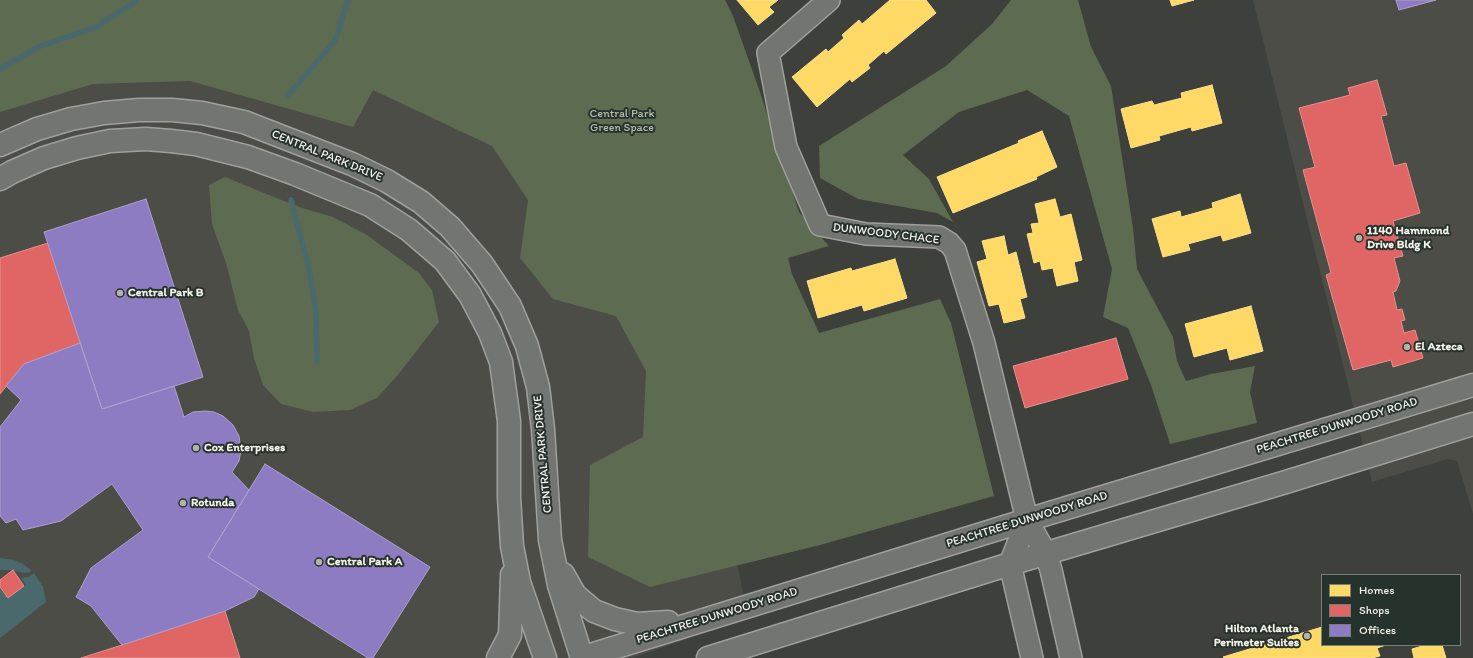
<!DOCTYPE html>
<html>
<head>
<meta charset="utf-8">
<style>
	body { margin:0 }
	#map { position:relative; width:1473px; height:658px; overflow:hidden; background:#3d403b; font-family:Itim,sans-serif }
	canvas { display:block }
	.legend { position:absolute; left:1321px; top:574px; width:140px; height:72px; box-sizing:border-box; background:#26332d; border:1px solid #787f78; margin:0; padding:5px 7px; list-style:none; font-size:12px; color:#f4f1e8 }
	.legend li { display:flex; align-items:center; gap:8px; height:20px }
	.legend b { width:20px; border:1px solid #787f78 }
</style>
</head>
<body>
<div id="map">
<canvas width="1473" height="658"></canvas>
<ul class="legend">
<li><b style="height:11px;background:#ffd966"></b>Homes</li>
<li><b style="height:11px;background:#e06666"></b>Shops</li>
<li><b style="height:11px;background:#8e7cc3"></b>Offices</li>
</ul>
</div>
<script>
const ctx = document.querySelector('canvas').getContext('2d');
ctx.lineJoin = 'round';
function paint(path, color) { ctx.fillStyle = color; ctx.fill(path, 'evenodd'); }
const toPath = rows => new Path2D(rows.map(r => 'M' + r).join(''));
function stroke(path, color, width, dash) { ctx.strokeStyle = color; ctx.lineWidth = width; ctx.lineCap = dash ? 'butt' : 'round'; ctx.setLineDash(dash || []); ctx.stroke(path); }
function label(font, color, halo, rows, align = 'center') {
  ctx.font = font + ' Itim,sans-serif'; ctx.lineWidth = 4; ctx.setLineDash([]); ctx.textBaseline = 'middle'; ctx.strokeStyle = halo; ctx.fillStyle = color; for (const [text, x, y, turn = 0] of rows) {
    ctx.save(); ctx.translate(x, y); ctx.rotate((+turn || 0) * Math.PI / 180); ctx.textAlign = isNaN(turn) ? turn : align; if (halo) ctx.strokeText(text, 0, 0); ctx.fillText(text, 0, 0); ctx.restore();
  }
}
paint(toPath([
	[0,0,625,0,748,618,632,658,0,658],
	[1253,0,1473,0,1473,514,1457,461,1448,459,1372,482]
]), '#4c4d46');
paint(toPath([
	[0,0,725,0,733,16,760,92,799,212,829,246,788,258,792,274,819,333,940,299,951,323,994,496,820,545,650,587,588,557,590,465,643,437,646,371,616,316,553,299,520,258,528,200,492,146,373,90,353,127,190,81,93,84,0,112],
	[1011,0,1078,0,1091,47,1111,86,1133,228,1137,269,1173,337,1177,361,1186,381,1211,374,1255,366,1250,392,1257,423,1170,444,1151,385,1128,328,1103,317,1112,269,1069,116,1027,90,959,112,903,155,929,179,953,222,937,213,858,199,820,178,819,146,946,66,992,24],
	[225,177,269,195,302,208,333,217,367,235,419,273,432,290,439,322,397,376,377,398,350,410,313,412,281,404,263,385,254,358,249,331,238,310,226,263,212,224,209,185]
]), '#5d6b51');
paint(toPath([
	[0,558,14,560,23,564,31,570,30,572,24,573,11,570,0,570],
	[34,573,43,587,46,602,0,638,0,588,8,598,26,585,21,578,29,577]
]), '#4a696d');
const homes = toPath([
	[737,0,778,0,769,7,774,12,758,25,737,0],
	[890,0,926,0,936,13,886,54,884,51,868,65,870,68,852,82,850,79,817,107,792,77,826,49,828,52,844,38,842,35,859,20,862,24,890,0],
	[1170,0,1194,0,1172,6,1170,0],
	[1212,85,1222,123,1192,131,1191,127,1159,136,1160,140,1131,148,1121,109,1152,101,1154,105,1182,98,1181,93,1212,85],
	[1042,131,1057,167,1036,177,1037,179,953,213,937,177,1019,143,1018,141,1042,131],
	[1240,194,1251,233,1223,241,1221,235,1188,244,1190,250,1163,257,1152,219,1180,211,1181,217,1213,208,1212,203,1240,194],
	[1055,199,1060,217,1071,214,1082,260,1074,262,1078,281,1057,286,1053,268,1042,270,1040,261,1034,263,1027,234,1033,233,1031,224,1039,223,1035,204,1055,199],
	[1004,236,1008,255,1016,252,1027,297,1020,299,1025,318,1004,323,999,304,989,306,977,262,987,259,982,241,1004,236],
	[895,259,907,298,864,311,862,305,818,318,807,281,851,268,852,271,895,259],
	[1251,306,1263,351,1230,360,1227,348,1194,357,1185,324,1251,306],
	[1322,627,1322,645,1386,645,1377,648,1380,656,1372,658,1224,658,1223,657,1322,627],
	[1426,645,1442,645,1446,658,1414,658,1412,649,1426,645]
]);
paint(homes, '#ffd966');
stroke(homes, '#fce08d', 1);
const shops = toPath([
	[1377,80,1387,115,1381,116,1394,166,1406,163,1420,213,1393,221,1403,256,1394,258,1400,281,1396,291,1393,292,1397,310,1402,309,1405,320,1401,321,1404,333,1415,330,1423,358,1393,367,1391,360,1353,370,1326,275,1331,273,1303,170,1315,167,1299,108,1350,95,1348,88,1377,80],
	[48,243,80,343,24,364,0,394,0,258,48,243],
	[1116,338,1128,379,1025,408,1013,366,1116,338],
	[13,570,24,586,8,598,0,587,0,580,13,570],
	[225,611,240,658,81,658,122,645,225,611]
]);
paint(shops, '#e06666');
stroke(shops, '#e6908d', 1);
const offices = toPath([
	[1396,0,1436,0,1399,10,1396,0],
	[146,199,203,377,102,409,44,232,146,199],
	[80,343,102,409,174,386,184,417,193,412,205,411,214,412,223,416,233,425,239,436,241,450,239,461,232,472,249,490,208,557,259,589,254,597,225,611,122,645,91,606,76,597,91,568,143,530,112,484,61,521,23,530,16,519,6,523,0,516,0,427,21,400,6,386,24,364,80,343],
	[265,464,430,567,373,658,368,658,208,557,265,464]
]);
paint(offices, '#8e7cc3');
stroke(offices, '#ad9fce', 1);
stroke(toPath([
	[0,69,38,47,96,27,135,2,136,0],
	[288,95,335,41,348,0],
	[291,200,309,269,316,311,317,362]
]), '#4a696d', 5.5);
const street = toPath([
	[829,0,768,53,786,147,820,225,866,234,939,237,949,243,955,250,984,343,1027,520,1046,554,1051,570,1071,658],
	[1027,520,1010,564,1032,658]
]);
const secondary = toPath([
	[0,145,37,129,71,119,104,113,139,110,172,110,202,113,244,122,352,164,387,181,421,202,450,227,482,264,510,306,527,346,538,387,543,429,550,540,559,585,582,658],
	[0,179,12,172,44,158,77,148,110,141,146,139,171,141,196,144,248,157,295,174,370,205,409,230,445,261,470,295,490,333,501,362,509,421,509,497,512,546,519,582,545,658],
	[563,574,575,595,594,611,615,619,637,624,668,622],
	[498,658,510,635,512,575],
	[581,658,1027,520,1473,385],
	[708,658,1010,564,1286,482,1473,424]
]);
stroke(street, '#9fa09c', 24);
stroke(secondary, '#9fa09c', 25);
stroke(street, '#737570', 21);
stroke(secondary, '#737570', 22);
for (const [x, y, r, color] of [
	[1359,238,4,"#b4b3ab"],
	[120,293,4,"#b4b3ab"],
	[1407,347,4,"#b4b3ab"],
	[196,448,4,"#b4b3ab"],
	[183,503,4,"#b4b3ab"],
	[319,562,4,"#b4b3ab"],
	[1307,636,4,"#b4b3ab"]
]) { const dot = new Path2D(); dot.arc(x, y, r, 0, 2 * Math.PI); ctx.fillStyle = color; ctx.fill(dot); stroke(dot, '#26332d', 1.5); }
label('12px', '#babead', '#26332d', [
	["Central Park",622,114],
	["Green Space",622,128]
]);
label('12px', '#f4f1e8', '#26332d', [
	["CENTRAL PARK DRIVE",327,156,22],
	["DUNWOODY CHACE",886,234,7],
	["PEACHTREE DUNWOODY ROAD",1337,426,-17],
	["CENTRAL PARK DRIVE",543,454,-95],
	["PEACHTREE DUNWOODY ROAD",1027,520,-17],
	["PEACHTREE DUNWOODY ROAD",717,616,-17]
]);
label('bold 12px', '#f4f1e8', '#26332d', [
	["1140 Hammond",1367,231],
	["Drive Bldg K",1367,245],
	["Central Park B",128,293],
	["El Azteca",1415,347],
	["Cox Enterprises",204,448],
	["Rotunda",191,503],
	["Central Park A",327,562],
	["Hilton Atlanta",1299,629,"right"],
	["Perimeter Suites",1299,643,"right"]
], 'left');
</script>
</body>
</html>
